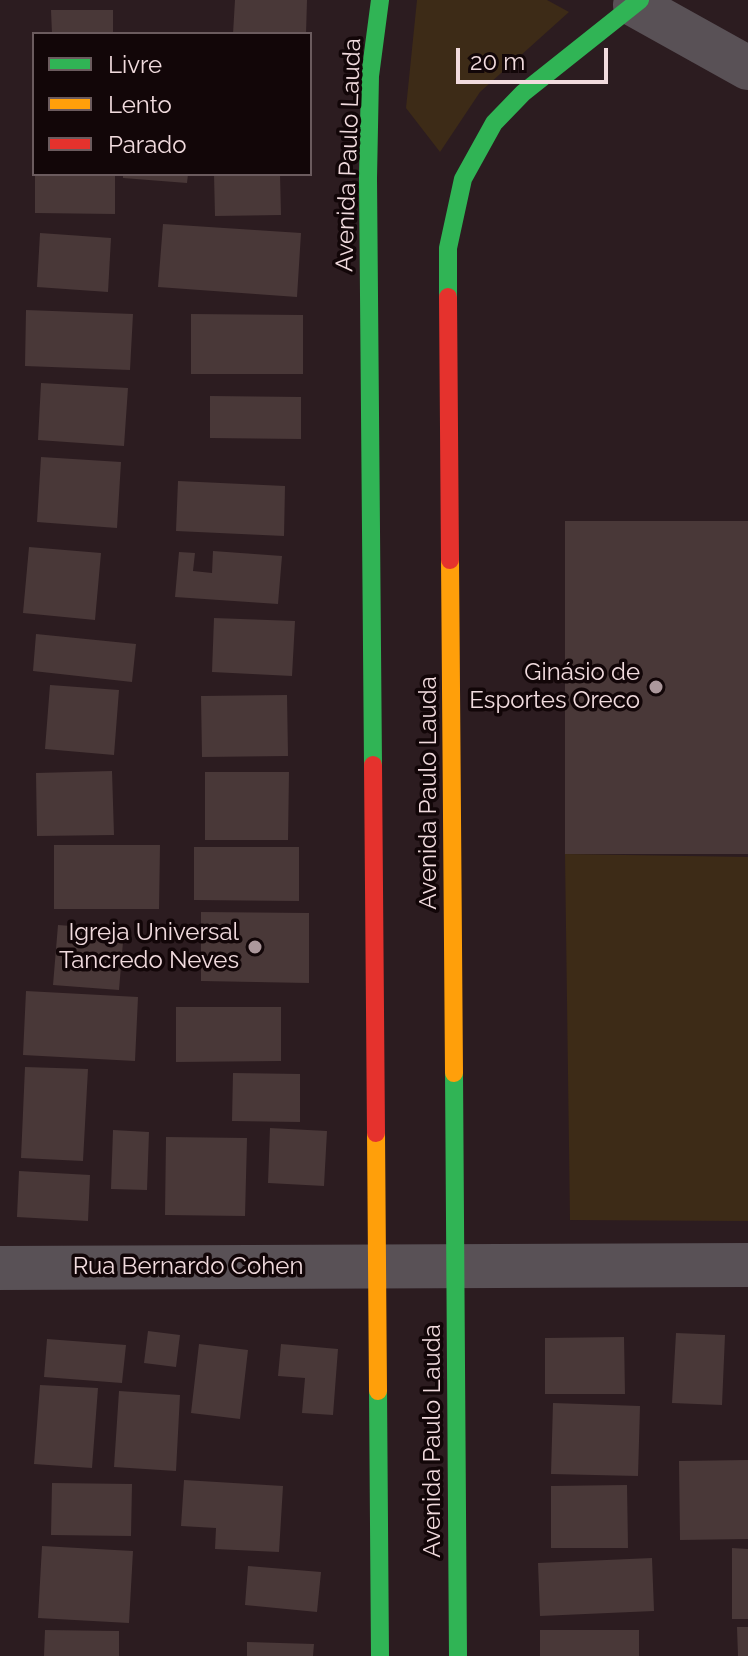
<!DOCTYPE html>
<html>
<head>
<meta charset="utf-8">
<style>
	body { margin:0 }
	#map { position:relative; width:748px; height:1656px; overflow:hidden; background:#2c1c20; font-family:Raleway,sans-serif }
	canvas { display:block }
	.legend { position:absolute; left:32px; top:32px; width:280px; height:144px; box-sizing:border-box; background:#120608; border:2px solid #6b5b5e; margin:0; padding:10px 14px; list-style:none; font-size:24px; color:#f1dbde }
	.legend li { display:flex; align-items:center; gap:16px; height:40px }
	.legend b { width:40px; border:2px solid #6b5b5e }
	.scale { position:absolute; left:456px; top:48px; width:152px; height:36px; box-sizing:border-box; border:4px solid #f1dbde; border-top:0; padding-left:10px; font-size:24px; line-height:28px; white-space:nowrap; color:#f1dbde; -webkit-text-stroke:6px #120608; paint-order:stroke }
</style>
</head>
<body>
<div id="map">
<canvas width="748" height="1656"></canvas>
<ul class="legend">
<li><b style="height:10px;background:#30b455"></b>Livre</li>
<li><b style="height:10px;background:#ff9f0a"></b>Lento</li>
<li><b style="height:10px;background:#e5322d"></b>Parado</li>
</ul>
<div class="scale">20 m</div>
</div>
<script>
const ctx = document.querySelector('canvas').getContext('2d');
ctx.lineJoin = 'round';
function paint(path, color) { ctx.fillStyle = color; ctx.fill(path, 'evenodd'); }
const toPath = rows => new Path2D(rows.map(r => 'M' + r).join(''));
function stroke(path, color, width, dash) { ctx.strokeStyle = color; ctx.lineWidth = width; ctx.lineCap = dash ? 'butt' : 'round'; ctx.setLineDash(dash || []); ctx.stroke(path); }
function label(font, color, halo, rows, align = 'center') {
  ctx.font = font + ' Raleway,sans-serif'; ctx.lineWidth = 7; ctx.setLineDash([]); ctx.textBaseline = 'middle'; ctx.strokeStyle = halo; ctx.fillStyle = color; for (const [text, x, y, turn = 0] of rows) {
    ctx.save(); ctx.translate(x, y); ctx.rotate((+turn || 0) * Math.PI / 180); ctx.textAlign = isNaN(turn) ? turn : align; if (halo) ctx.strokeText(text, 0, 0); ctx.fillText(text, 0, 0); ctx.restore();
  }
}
paint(toPath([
	[417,0,547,0,569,12,480,92,440,152,406,108],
	[565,854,748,857,748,1221,570,1220]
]), '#3d2b17');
paint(toPath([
	[235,0,307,0,306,34,233,34],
	[51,10,113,10,113,34,52,34],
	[35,174,115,174,115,214,35,213],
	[123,174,188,174,187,183,123,178],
	[214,174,280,174,281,215,215,216],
	[163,224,301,233,297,297,158,287],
	[40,233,111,238,108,292,37,287],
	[26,310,133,314,130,370,25,366],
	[191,314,303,315,303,374,191,374],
	[41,383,128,388,124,446,38,440],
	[210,396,301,397,301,439,210,438],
	[41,457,121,462,117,528,37,522],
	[178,481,285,486,284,536,176,531],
	[565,521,748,521,748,854,565,854],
	[29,547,101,553,95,620,23,613],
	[213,551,282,556,278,604,175,597,179,552,195,553,193,571,212,573],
	[214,618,295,621,292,676,212,672],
	[36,634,136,644,132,682,33,671],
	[50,685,119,690,114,755,45,749],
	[287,695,288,756,202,757,201,696],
	[112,771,114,835,37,836,36,773],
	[205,772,289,772,288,840,205,840],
	[54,845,160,845,159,909,54,909],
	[194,847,299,847,299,901,194,900],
	[201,912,309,913,309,983,201,981],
	[58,925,124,930,119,990,53,985],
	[26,991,138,997,135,1061,23,1055],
	[176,1007,281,1007,281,1061,176,1062],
	[25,1067,88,1069,83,1161,21,1158],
	[233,1073,300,1074,300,1122,232,1121],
	[270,1128,327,1131,324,1186,268,1183],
	[113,1130,149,1132,147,1190,111,1189],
	[166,1137,247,1138,245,1216,165,1215],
	[19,1171,90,1175,88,1221,17,1217],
	[148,1331,180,1335,176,1367,144,1363],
	[676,1333,725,1335,722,1405,672,1403],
	[624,1337,625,1394,545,1394,545,1338],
	[47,1339,126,1345,122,1383,44,1377],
	[199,1344,248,1350,240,1419,191,1413],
	[281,1344,338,1349,333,1415,302,1413,305,1378,278,1376],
	[40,1385,98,1388,92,1468,34,1464],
	[119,1391,180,1395,176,1471,114,1467],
	[553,1403,640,1406,638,1476,551,1474],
	[748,1460,748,1539,680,1540,679,1461],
	[184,1480,283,1486,279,1552,215,1549,216,1528,181,1526],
	[52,1483,132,1484,131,1536,51,1535],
	[627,1485,628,1548,551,1548,551,1486],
	[42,1546,133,1551,129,1623,38,1618],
	[732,1548,748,1549,748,1619,732,1619],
	[652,1558,654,1611,540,1616,538,1563],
	[248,1566,321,1572,317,1612,245,1605],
	[737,1627,748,1627,748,1656,738,1656],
	[45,1630,119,1631,119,1656,44,1656],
	[540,1630,639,1630,639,1656,540,1656],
	[247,1642,314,1644,313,1656,247,1656]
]), '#493838');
stroke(toPath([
	[635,5,748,68],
	[0,1268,748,1265]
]), '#595156', 44);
stroke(toPath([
	[448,297,448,248,463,179,494,123,523,93,640,0],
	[373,765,368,178,370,76,380,0],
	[454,1073,458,1656],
	[378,1391,380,1656]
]), '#30b455', 18);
stroke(toPath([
	[450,560,454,1073],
	[376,1133,378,1391]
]), '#ff9f0a', 18);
stroke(toPath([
	[448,297,450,560],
	[373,765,376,1133]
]), '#e5322d', 18);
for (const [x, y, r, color] of [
	[656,687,8,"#ac989c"],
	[255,947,8,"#ac989c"]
]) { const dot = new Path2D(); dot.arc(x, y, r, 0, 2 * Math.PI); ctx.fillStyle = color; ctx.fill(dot); stroke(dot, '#120608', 3); }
label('24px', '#f1dbde', '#120608', [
	["Avenida Paulo Lauda",349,155,-88],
	["Avenida Paulo Lauda",429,793,-90],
	["Rua Bernardo Cohen",188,1267],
	["Avenida Paulo Lauda",433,1441,-90]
]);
label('24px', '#f1dbde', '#120608', [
	["Ginásio de",640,673],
	["Esportes Oreco",640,701],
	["Igreja Universal",239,933],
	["Tancredo Neves",239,961]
], 'right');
</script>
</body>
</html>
